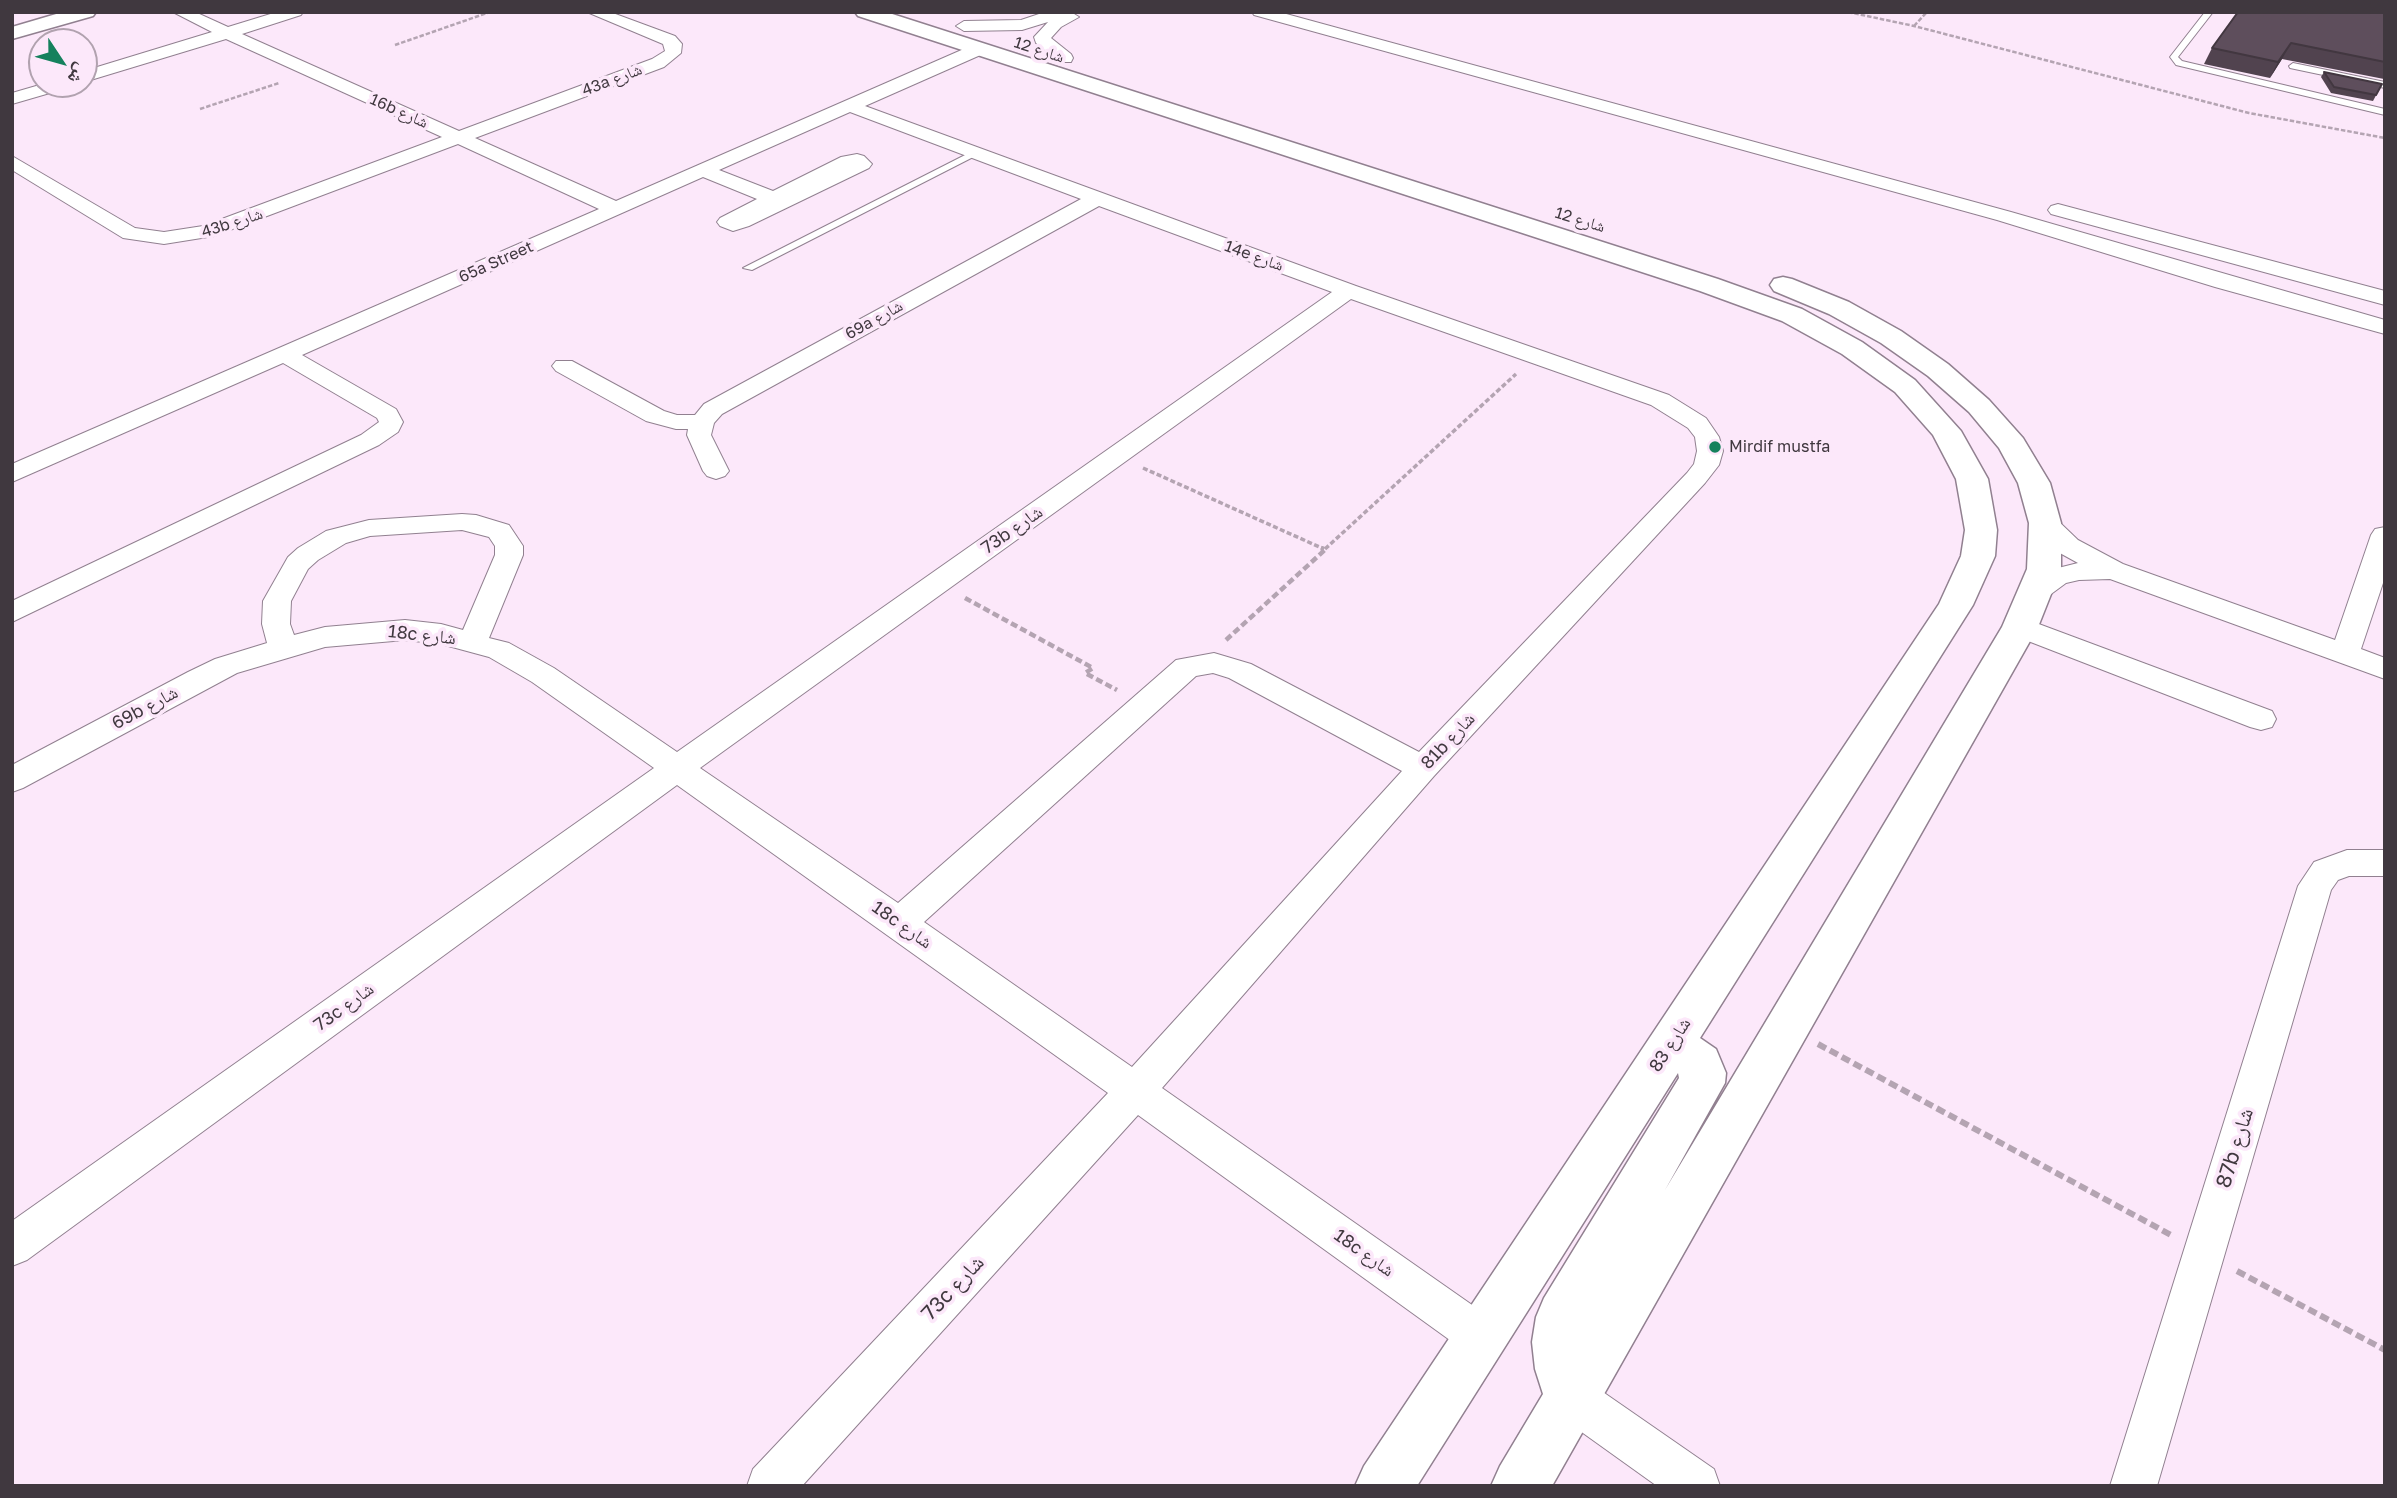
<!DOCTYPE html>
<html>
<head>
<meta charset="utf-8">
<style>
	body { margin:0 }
	#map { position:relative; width:2397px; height:1498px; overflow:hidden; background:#fce8fa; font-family:"Golos Text","Noto Naskh Arabic",sans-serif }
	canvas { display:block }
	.frame { position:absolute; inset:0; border:14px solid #40383f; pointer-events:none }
	.north { position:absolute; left:28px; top:28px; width:70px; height:70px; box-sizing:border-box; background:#fce8fa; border:2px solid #b1a2af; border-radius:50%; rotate:126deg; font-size:19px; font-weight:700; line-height:28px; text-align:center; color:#40383f }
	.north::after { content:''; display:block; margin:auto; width:24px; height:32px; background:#15815d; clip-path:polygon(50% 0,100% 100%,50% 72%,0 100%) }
</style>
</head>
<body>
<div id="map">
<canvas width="2397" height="1498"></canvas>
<div class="frame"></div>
<div class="north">ش</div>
</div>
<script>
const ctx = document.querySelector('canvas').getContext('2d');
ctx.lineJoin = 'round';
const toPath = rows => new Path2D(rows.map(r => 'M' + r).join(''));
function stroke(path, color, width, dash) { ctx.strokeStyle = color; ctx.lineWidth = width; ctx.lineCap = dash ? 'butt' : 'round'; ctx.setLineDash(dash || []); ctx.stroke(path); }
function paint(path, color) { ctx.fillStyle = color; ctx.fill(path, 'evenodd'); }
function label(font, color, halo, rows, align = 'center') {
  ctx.font = font + ' "Golos Text","Noto Naskh Arabic",sans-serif'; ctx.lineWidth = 7; ctx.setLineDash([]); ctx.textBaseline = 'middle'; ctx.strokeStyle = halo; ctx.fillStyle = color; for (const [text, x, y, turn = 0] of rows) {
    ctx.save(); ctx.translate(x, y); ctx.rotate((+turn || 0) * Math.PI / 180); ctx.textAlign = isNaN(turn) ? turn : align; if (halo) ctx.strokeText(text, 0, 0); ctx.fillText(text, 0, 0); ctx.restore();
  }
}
const service = toPath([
	[2205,12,2213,12,2178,57,2182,61,2385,109,2385,115,2176,65,2170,57,2205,12],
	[2293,63,2385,82,2385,88,2290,68,2289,66,2293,63],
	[973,151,981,153,752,270,743,268,973,151]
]);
const minor = toPath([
	[173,12,195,12,228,27,277,12,303,12,301,15,242,34,459,131,652,59,665,51,663,44,587,12,610,12,675,36,682,44,681,53,664,67,475,138,616,201,973,45,985,45,987,49,985,53,865,106,1356,286,1669,395,1706,418,1719,437,1723,451,1719,465,1705,483,1434,776,1162,1088,1495,1321,1502,1336,1495,1351,1480,1358,1465,1351,1138,1115,802,1486,747,1486,753,1469,1108,1093,677,785,27,1260,12,1266,12,1221,654,768,532,682,489,657,441,644,405,640,325,647,237,673,23,788,12,792,12,765,188,672,215,659,267,643,262,624,263,601,288,557,298,548,326,531,369,520,462,514,476,515,509,525,523,546,523,555,489,638,509,643,554,668,677,752,1332,292,1099,206,722,414,714,423,711,435,729,471,725,476,716,479,707,476,703,471,687,435,688,429,676,429,646,421,556,371,552,366,556,361,572,361,664,411,677,415,695,415,704,404,1081,199,850,112,719,170,773,191,841,157,857,154,864,156,872,164,869,168,749,226,733,231,720,226,717,222,720,218,757,199,703,177,302,355,396,409,403,422,398,432,379,445,12,622,12,601,361,435,379,422,377,418,283,363,12,482,12,464,599,209,458,144,214,236,164,244,123,238,12,170,12,156,135,228,164,232,203,226,442,137,226,39,84,82,84,71,212,32,173,12],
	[1351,299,1651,405,1688,428,1695,437,1697,451,1694,464,1687,473,1419,752,1251,664,1214,653,1176,660,898,903,700,768,1351,299],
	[462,530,489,537,495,546,495,555,463,630,441,624,405,620,325,627,294,635,290,624,291,601,308,569,318,560,346,543,370,536,462,530],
	[1213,673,1229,678,1402,771,1132,1067,924,922,1196,676,1213,673],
	[1045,12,1071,12,1079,17,1061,27,1051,38,1071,54,1073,58,1071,62,1059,62,1036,43,1034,37,1048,22,1022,30,964,31,956,26,964,21,1021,20,1045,12],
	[1252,12,1279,12,2011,212,2385,320,2385,334,2215,287,1997,220,1254,15,1252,12],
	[43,84,70,84,67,88,12,104,12,93,43,84],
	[2058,204,2385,291,2385,305,2051,214,2048,210,2051,206,2058,204],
	[2045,515,2054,517,2078,540,2123,564,2335,640,2371,535,2375,529,2385,527,2385,577,2361,649,2385,658,2385,679,2110,579,2079,580,2066,583,2047,597,2037,600,2027,597,2023,591,2027,585,2046,571,2078,563,2058,552,2036,529,2032,523,2036,517,2045,515],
	[2020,617,2272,711,2276,719,2272,727,2261,730,2250,727,2010,634,2006,627,2010,620,2020,617],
	[2347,850,2385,850,2385,876,2349,876,2338,880,2331,890,2157,1486,2110,1486,2298,886,2314,862,2347,850],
	[1571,1374,1587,1381,1714,1469,1720,1486,1657,1486,1555,1413,1548,1397,1555,1381,1571,1374]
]);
const tertiary = toPath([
	[63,12,96,12,93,16,12,39,12,27,63,12],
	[855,12,886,12,1718,279,1802,309,1862,342,1915,380,1961,431,1988,479,1997,530,1995,556,1973,605,1700,1038,1716,1049,1726,1073,1725,1083,1665,1190,2002,627,2027,569,2029,523,2018,483,1999,448,1969,412,1928,376,1881,343,1829,314,1774,291,1770,285,1774,279,1783,277,1792,279,1849,302,1901,331,1948,364,1989,400,2023,438,2050,483,2061,523,2061,569,2038,627,1552,1486,1491,1486,1500,1466,1543,1394,1535,1369,1532,1342,1536,1317,1544,1298,1679,1078,1678,1073,1417,1486,1355,1486,1364,1466,1939,604,1961,556,1965,530,1956,479,1933,435,1895,392,1842,354,1782,321,1700,291,858,16,855,12]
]);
stroke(service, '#918090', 2);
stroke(minor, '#918090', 2);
stroke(tertiary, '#918090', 3);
stroke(toPath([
	[1848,12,1914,26,2249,113,2385,138],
	[1914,26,1927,12],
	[395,45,490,12],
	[200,109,279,83]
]), '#b4a4b2', 2.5, [4.5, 2]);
stroke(toPath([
	[1143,468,1324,549],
	[1325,549,1516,374]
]), '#b4a4b2', 3.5, [5, 2.5]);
stroke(toPath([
	[1321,548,1324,549],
	[965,598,1093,668,1085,673,1117,690],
	[1226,640,1327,548]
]), '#b4a4b2', 4.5, [7, 3.5]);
stroke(toPath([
	[1818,1044,2171,1235],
	[2237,1271,2385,1350]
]), '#b4a4b2', 6, [9, 4.5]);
paint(service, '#fff');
paint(minor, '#fff');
paint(tertiary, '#fff');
paint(toPath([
	[2385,12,2384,79,2282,59,2270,78,2204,64,2212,48],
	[2324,72,2382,84,2373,101,2331,93,2321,77]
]), '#51434f');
paint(toPath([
	[2291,43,2282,59,2270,78,2278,62]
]), '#423740');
const building = toPath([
	[2238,12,2385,12,2385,62,2291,43,2278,62,2212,48,2238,12],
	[2324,72,2382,84,2376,95,2334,87,2324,72]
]);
paint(building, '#5e4e5c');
stroke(building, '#423740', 2);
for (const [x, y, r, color] of [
	[1715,447,7,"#15815d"]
]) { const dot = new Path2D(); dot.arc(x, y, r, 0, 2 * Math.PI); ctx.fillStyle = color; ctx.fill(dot); stroke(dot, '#fce8fa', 2.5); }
label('16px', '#40383f', '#fce8fa', [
	["شارع 12",1039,50,18],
	["43a شارع",612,80,-21],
	["16b شارع",399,111,24],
	["شارع 12",1580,220,17],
	["43b شارع",232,223,-18],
	["14e شارع",1254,256,20],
	["65a Street",496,262,-24],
	["69a شارع",874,320,-29]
]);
label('16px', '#40383f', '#fce8fa', [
	["Mirdif mustfa",1729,447]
], 'left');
label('18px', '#40383f', '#fce8fa', [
	["73b شارع",1012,530,-35],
	["18c شارع",422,635,6],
	["69b شارع",145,708,-28],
	["81b شارع",1448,741,-47],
	["18c شارع",902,925,35],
	["73c شارع",344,1007,-36],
	["شارع 83",1670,1045,-57],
	["18c شارع",1364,1253,35]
]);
label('21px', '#40383f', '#fce8fa', [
	["87b شارع",2235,1148,-73],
	["73c شارع",953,1288,-47]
]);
</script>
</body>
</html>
